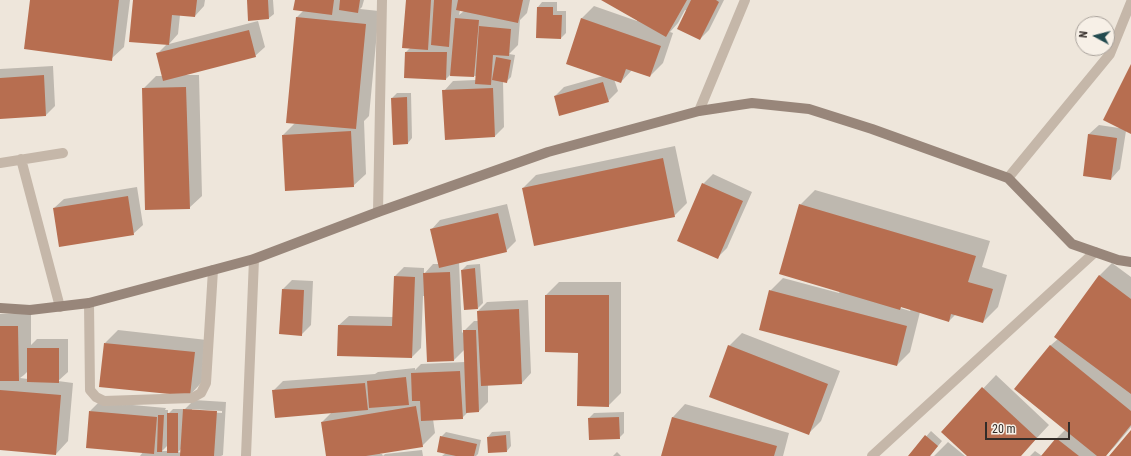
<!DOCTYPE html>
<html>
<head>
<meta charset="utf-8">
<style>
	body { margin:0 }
	#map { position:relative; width:1131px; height:456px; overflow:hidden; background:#eee6db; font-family:"Roboto Condensed",sans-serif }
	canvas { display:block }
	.north { position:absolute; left:1075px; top:16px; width:40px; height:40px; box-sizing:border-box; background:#f7f0e7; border:1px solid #a9a29b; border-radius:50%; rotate:277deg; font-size:11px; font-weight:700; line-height:16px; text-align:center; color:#332c28 }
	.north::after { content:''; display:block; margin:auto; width:14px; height:18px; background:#224a4f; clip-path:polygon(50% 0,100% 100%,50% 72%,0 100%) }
	.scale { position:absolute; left:985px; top:422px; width:85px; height:18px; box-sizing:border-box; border:2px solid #332c28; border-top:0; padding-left:5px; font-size:12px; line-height:14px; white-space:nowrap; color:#332c28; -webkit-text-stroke:3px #f7f0e7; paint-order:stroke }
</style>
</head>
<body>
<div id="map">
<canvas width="1131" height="456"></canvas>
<div class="north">N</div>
<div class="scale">20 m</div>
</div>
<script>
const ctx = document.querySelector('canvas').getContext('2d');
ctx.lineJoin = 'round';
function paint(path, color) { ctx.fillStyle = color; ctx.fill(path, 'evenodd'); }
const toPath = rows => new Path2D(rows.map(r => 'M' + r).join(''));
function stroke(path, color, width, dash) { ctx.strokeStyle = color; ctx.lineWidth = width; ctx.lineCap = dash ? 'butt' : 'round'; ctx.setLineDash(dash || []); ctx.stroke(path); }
paint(toPath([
	[31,0,130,0,124,47,111,59],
	[134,0,205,0,204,6,195,16,180,15,178,34,169,44,258,21,265,47,255,56,183,75,199,75,202,196,189,208,143,89,156,76,163,76,157,54,167,44],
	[248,0,273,0,274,14,269,18,249,19],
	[296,0,364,0,362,7,360,9,379,11,369,116,364,121,366,174,353,186,286,190,283,135,295,123,297,17,303,11],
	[407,0,530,0,527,13,520,20,518,45,509,54,515,55,511,77,507,81,503,81,504,127,495,136,444,91,453,81,476,80,476,76,450,75,446,79,405,77,406,52,410,48],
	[460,10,464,11,459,15],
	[603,0,724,0,709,30,700,39,687,11,685,10,678,23,670,32,673,33,663,63,650,76,632,70,621,82,614,79,618,91,608,101,555,96,564,87,603,76,581,19,594,6,637,21,637,20],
	[542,2,557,2,557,11,566,11,566,33,561,38,537,37,538,7],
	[53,66,55,106,46,115,0,118,0,69],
	[1131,66,1131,133,1126,131,1120,169,1111,179,1084,175,1089,134,1099,125,1119,128],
	[397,93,411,93,412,138,408,143,392,98],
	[675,146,687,203,674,216,523,188,536,175],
	[713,174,752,192,727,248,718,257,703,184],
	[137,187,143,225,133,234,54,208,64,199],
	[815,190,990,241,982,267,1007,275,998,307,983,322,956,314,949,321,920,312,910,352,897,365,770,291,783,278,839,293,840,291,800,205],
	[901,307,911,309,910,311,900,308],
	[507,204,516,241,506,251,459,262,462,333,474,321,479,321,478,311,487,302,528,300,531,373,522,383,488,384,488,402,479,411,468,412,462,418,433,419,435,433,422,446,380,453,380,454,382,454,383,456,327,456,322,422,332,412,273,391,283,381,375,374,378,372,415,368,415,370,421,364,465,362,465,349,454,360,425,296,423,296,421,348,412,357,338,355,339,325,349,316,393,317,395,276,404,267,424,268,424,274,433,264,439,264,431,230,440,220],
	[1112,263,1131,277,1131,427,1115,446,1105,456,1043,456,1057,438,1066,429,1016,389,1051,345,1058,339,1099,276],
	[480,264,483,303,478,308,462,270,467,265],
	[292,280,313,281,311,325,301,335,283,289],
	[559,282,621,282,621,393,608,406,579,352,546,295],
	[31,313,31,345,37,339,68,339,68,372,58,381,73,383,68,441,56,454,0,449,0,314],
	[28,371,28,379,20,378,24,375],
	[118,330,207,340,202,382,190,395,105,343],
	[742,333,840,371,821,421,808,434,729,346],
	[996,375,1049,425,1020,456,968,456,942,432],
	[194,400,226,402,223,455,221,456,140,456,143,452,90,411,99,402,166,408,165,410,168,410,168,414,173,409,183,409,183,411],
	[192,409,222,411,222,413,192,411],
	[168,445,168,451,162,451],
	[182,448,182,453,178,452],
	[685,404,789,433,783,456,662,456,673,417],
	[624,412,624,433,619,438,589,418,594,413],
	[510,431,511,446,507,451,488,437,492,432],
	[931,431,942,441,930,456,909,456],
	[446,432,481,440,478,454,476,456,442,456,446,453,441,437],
	[948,442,965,456,934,456],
	[422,450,423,456,383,456,385,454],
	[1035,451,1042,456,1030,456],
	[617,452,621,456,613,456]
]), '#0003');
paint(toPath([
	[30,0,119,0,112,61,24,49],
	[133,0,197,0,195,17,172,15,169,45,129,42],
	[247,0,268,0,269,19,248,21],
	[295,0,334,0,332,15,293,10],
	[340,0,360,0,358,13,339,10],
	[406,0,431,0,428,50,402,48],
	[434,0,452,0,449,47,431,45],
	[458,0,523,0,518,23,456,10],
	[601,0,687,0,666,37],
	[691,0,716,0,719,2,700,40,677,29],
	[537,7,553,7,553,15,562,15,561,39,536,38],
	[296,17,366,24,356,129,286,123],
	[455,18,479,20,474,77,450,76],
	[581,18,661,46,650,77,626,69,621,83,566,64],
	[479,26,511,29,509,56,493,55,491,85,475,84],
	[249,30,256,57,163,81,156,53],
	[405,52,447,52,446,80,404,78],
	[496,57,511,60,507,83,492,80],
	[1131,64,1131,134,1103,120],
	[44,75,46,116,0,119,0,78],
	[603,82,609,102,559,116,554,96],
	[186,87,190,209,145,210,142,88],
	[493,88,495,137,445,140,442,90],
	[407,97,408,144,393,145,391,98],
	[351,131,354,187,285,191,282,135],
	[1088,134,1117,138,1111,180,1083,176],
	[663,158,675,217,534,246,522,188],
	[702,183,743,201,718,259,677,241],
	[128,196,134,235,59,247,53,208],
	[799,204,976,256,968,282,993,289,983,323,951,314,949,322,901,307,900,310,779,274],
	[498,213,507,252,439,268,430,229],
	[475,268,478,309,464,310,461,270],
	[450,272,454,361,427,362,423,273],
	[1099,275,1131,299,1131,394,1054,337],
	[394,276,415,277,412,358,337,356,338,325,392,326],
	[282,289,304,290,302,336,279,334],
	[769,290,907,326,897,366,759,330],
	[545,295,609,295,609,407,577,406,578,353,545,352],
	[519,309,522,384,481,386,477,311],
	[0,326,18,326,19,381,0,381],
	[463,330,476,330,479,412,466,413],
	[104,343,195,352,190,396,99,387],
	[728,345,828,384,809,435,709,397],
	[1050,345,1131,411,1131,425,1106,456,1097,456,1014,389],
	[27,348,59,348,59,383,27,382],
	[460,371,463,419,421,421,420,401,412,401,411,373],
	[406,377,409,405,369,408,367,381],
	[365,383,368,410,275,418,272,390],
	[982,387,1037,438,1021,456,967,456,941,432],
	[0,390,61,395,56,455,0,450],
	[416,406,423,447,366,456,326,456,321,422],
	[183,409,217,411,214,456,180,456],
	[89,411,157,417,154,454,86,448],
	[167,413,178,413,178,453,167,453],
	[158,415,164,415,162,452,157,452],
	[619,417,620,439,589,440,588,418],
	[672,417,777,446,774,456,661,456],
	[1131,430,1131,456,1109,456],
	[506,435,507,452,488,453,487,437],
	[925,435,938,446,930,456,908,456],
	[440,436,477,444,474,456,456,456,437,452],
	[1056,438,1079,456,1041,456]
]), '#b76e50');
stroke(toPath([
	[21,159,60,307],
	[0,163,63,153],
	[89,303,90,390,96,397,104,401,192,398,201,393,206,383,213,270]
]), '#c5b7a9', 10);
stroke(toPath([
	[699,111,745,0],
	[1008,178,1110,54,1131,2],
	[378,212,382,0],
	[246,456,254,259],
	[872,456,1095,252]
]), '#c5b7a9', 10);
stroke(toPath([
	[0,308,30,310,89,303,213,270,254,259,378,212,548,152,699,111,752,103,809,109,872,129,1008,178,1072,244,1118,260,1131,262]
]), '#98867a', 10);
</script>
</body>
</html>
